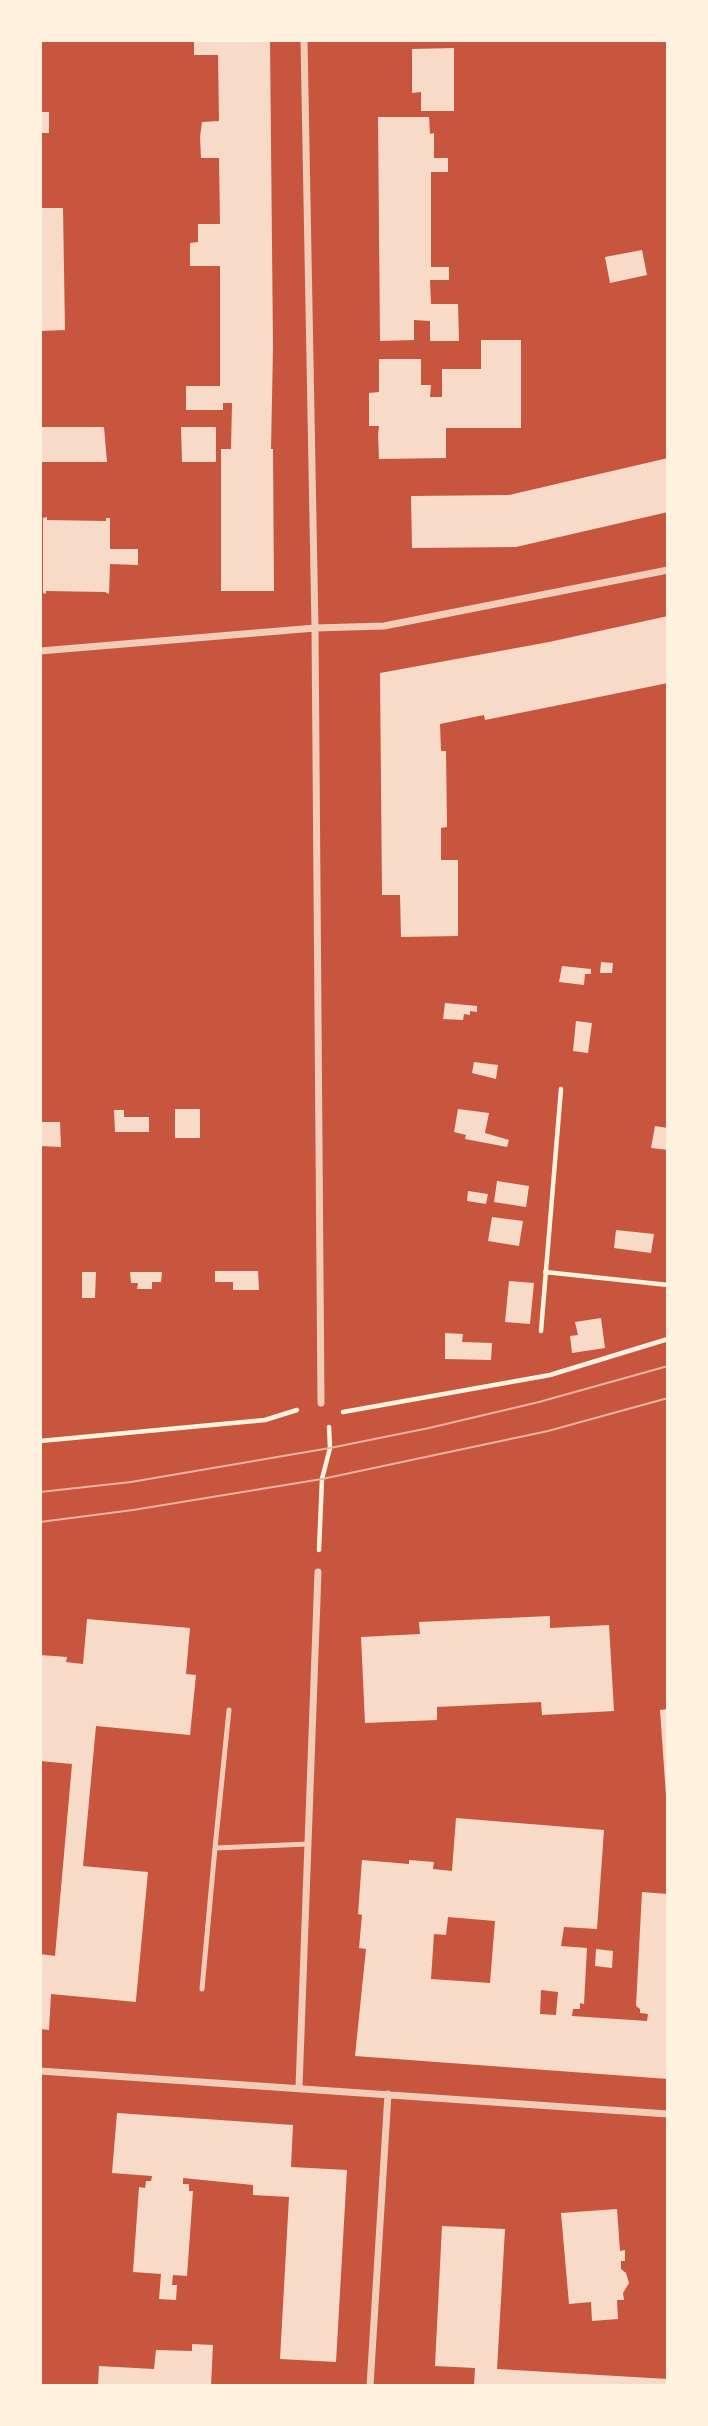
<!DOCTYPE html>
<html>
<head>
<meta charset="utf-8">
<style>
	body { margin:0 }
	#map { position:relative; width:708px; height:2426px; overflow:hidden; background:#c8553d; font-family:"Archivo Narrow",sans-serif }
	canvas { display:block }
	.frame { position:absolute; inset:0; border:42px solid #fff3e0; pointer-events:none }
</style>
</head>
<body>
<div id="map">
<canvas width="708" height="2426"></canvas>
<div class="frame"></div>
</div>
<script>
const ctx = document.querySelector('canvas').getContext('2d');
ctx.lineJoin = 'round';
function paint(path, color) { ctx.fillStyle = color; ctx.fill(path, 'evenodd'); }
const toPath = rows => new Path2D(rows.map(r => 'M' + r).join(''));
function stroke(path, color, width, dash) { ctx.strokeStyle = color; ctx.lineWidth = width; ctx.lineCap = dash ? 'butt' : 'round'; ctx.setLineDash(dash || []); ctx.stroke(path); }
paint(toPath([
	[194,40,270,40,273,348,271,449,273,449,274,591,221,591,221,449,231,449,232,403,223,403,223,410,186,410,186,386,220,386,220,266,190,266,190,243,198,242,198,224,220,224,219,158,201,158,200,137,202,122,219,121,218,55,194,55],
	[454,48,454,111,421,111,421,92,412,93,412,49],
	[40,112,49,112,49,133,40,133],
	[378,117,429,117,430,134,434,133,434,158,448,158,448,172,431,172,431,267,449,267,449,280,430,280,431,304,458,304,459,341,430,341,430,321,414,320,414,340,380,341],
	[40,208,63,208,65,330,40,331],
	[642,250,647,275,610,283,605,257],
	[481,340,521,340,521,428,446,428,446,458,379,459,378,434,379,426,369,426,369,393,379,392,379,359,421,359,421,385,431,385,430,397,442,397,442,369,481,369],
	[40,427,104,427,107,462,40,462],
	[181,427,216,427,216,462,182,462],
	[668,458,668,512,516,547,412,548,411,496,509,495],
	[47,517,47,520,106,521,106,518,110,518,110,549,138,549,138,565,110,564,109,594,105,592,46,591,46,594,43,593,43,518],
	[668,616,668,683,485,720,484,715,440,724,441,751,446,751,447,827,441,828,441,860,458,860,458,936,401,937,400,895,382,895,380,673,549,642],
	[601,962,613,963,612,973,600,973],
	[562,966,591,969,591,974,585,974,584,985,559,982],
	[445,1003,477,1006,477,1012,470,1011,470,1015,464,1014,463,1020,443,1019],
	[576,1021,592,1023,588,1053,573,1051],
	[474,1062,498,1065,496,1079,472,1073],
	[175,1109,200,1109,200,1138,175,1138],
	[458,1109,489,1113,485,1133,509,1140,507,1147,465,1139,466,1135,454,1132],
	[114,1110,124,1110,124,1117,149,1117,149,1132,115,1132],
	[40,1122,60,1122,61,1147,40,1146],
	[655,1126,668,1128,668,1150,651,1148],
	[497,1181,529,1186,526,1207,494,1202],
	[468,1191,488,1194,486,1204,467,1201],
	[492,1217,523,1221,519,1246,488,1241],
	[616,1230,654,1234,651,1253,614,1248],
	[215,1271,258,1271,259,1290,233,1290,233,1282,215,1282],
	[82,1272,96,1272,95,1298,82,1298],
	[130,1272,162,1272,161,1282,152,1282,152,1289,137,1289,138,1283,131,1283],
	[509,1281,534,1283,530,1324,505,1322],
	[601,1318,605,1348,572,1353,570,1336,578,1335,575,1322],
	[445,1333,463,1334,462,1342,492,1343,491,1360,445,1359],
	[550,1616,550,1628,609,1625,614,1711,542,1715,541,1702,437,1707,437,1720,365,1723,361,1637,420,1634,419,1622],
	[87,1619,190,1628,186,1674,196,1675,190,1735,96,1726,83,1866,148,1872,136,2000,136,2002,51,1994,49,2030,40,2029,40,1954,55,1956,72,1764,40,1761,40,1655,67,1657,66,1662,83,1664],
	[668,1709,668,1796,666,1796,660,1710],
	[456,1818,604,1830,597,1929,564,1927,561,1946,587,1948,584,2004,580,2003,580,2009,573,2009,572,2016,647,2021,648,2014,640,2013,640,2009,636,2006,642,1892,668,1894,668,2079,355,2056,366,1949,359,1948,362,1915,358,1914,362,1860,409,1864,409,1860,434,1862,433,1869,452,1871],
	[448,1917,495,1921,490,1983,431,1979,434,1934,446,1935],
	[541,1990,558,1992,556,2015,540,2014],
	[596,1949,613,1951,612,1968,595,1966],
	[117,2113,293,2125,291,2167,347,2170,336,2362,280,2359,289,2197,253,2195,253,2185,183,2178,183,2184,189,2184,189,2191,193,2191,187,2276,173,2275,172,2285,177,2285,176,2300,159,2299,161,2274,133,2272,139,2187,145,2188,146,2181,151,2181,152,2176,112,2173],
	[617,2209,620,2251,625,2250,625,2261,621,2261,621,2269,626,2273,629,2283,623,2293,624,2300,617,2300,618,2319,592,2321,591,2302,569,2304,561,2213],
	[442,2226,505,2229,497,2369,668,2379,668,2386,474,2386,475,2368,435,2366],
	[192,2344,213,2345,211,2386,98,2386,99,2366,154,2369,156,2350,192,2351]
]), '#f7dbc8');
stroke(toPath([
	[545,1272,668,1285],
	[541,1331,561,1089],
	[343,1412,550,1375,668,1339],
	[40,1441,265,1420,297,1410],
	[319,1550,322,1479,330,1448,329,1427]
]), '#fff3e0', 4.5);
stroke(toPath([
	[229,1710,215,1848,308,1844],
	[202,1989,215,1848]
]), '#f1ccb7', 5);
stroke(toPath([
	[304,40,315,628,321,1403],
	[40,651,315,628,384,626,668,570],
	[40,2071,668,2114],
	[299,2087,318,1572],
	[370,2386,388,2094]
]), '#f1ccb7', 7);
stroke(toPath([
	[40,1492,131,1482,330,1448,429,1428,539,1402,668,1366],
	[40,1522,133,1510,322,1479,548,1431,668,1398]
]), '#e9b49f', 2);
</script>
</body>
</html>
